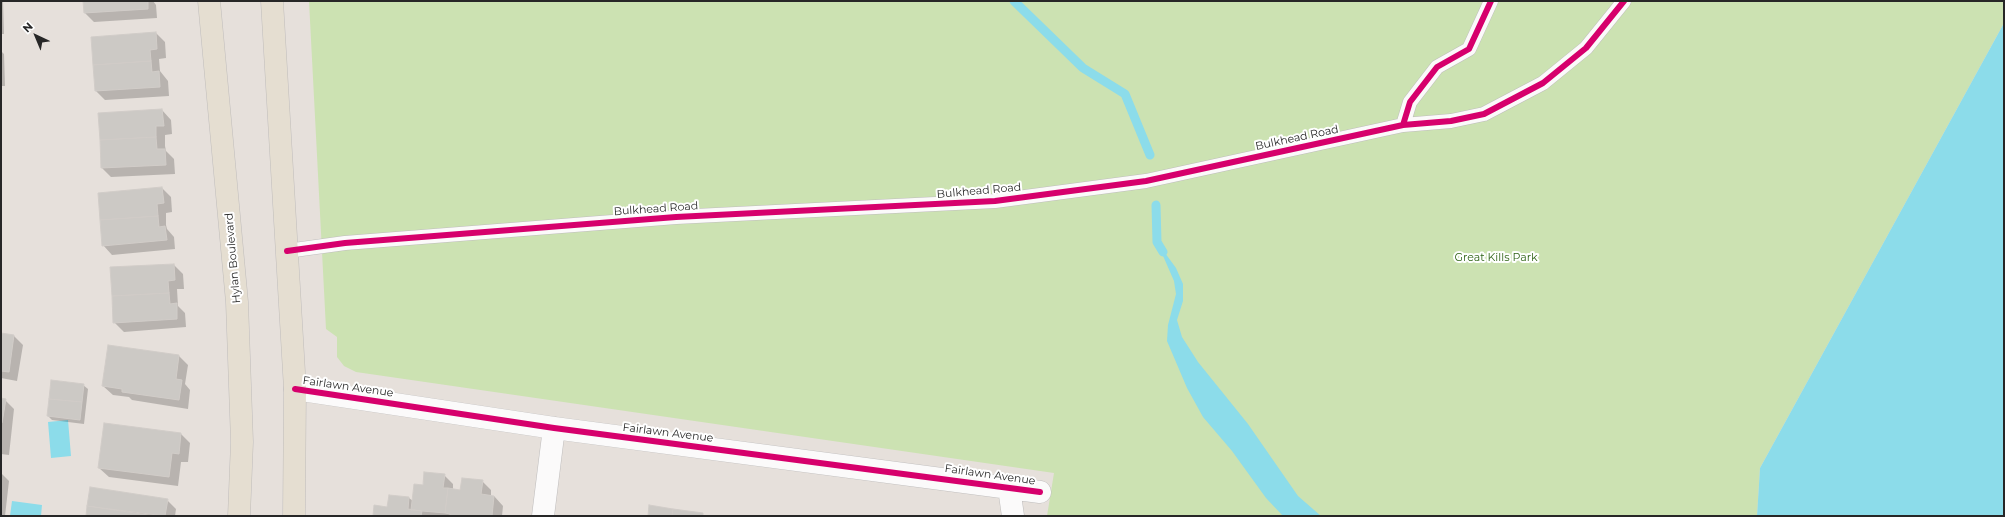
<!DOCTYPE html>
<html>
<head>
<meta charset="utf-8">
<style>
	body { margin:0 }
	#map { position:relative; width:2005px; height:517px; overflow:hidden; background:#e6e0db; font-family:Montserrat,sans-serif }
	canvas { display:block }
	.frame { position:absolute; inset:0; border:2px solid #272727; pointer-events:none }
	.north { position:absolute; left:16px; top:16px; width:40px; height:40px; -webkit-text-stroke:3px #fff; paint-order:stroke; rotate:316deg; font-size:11px; font-weight:700; line-height:16px; text-align:center; color:#272727 }
	.north::after { content:''; display:block; margin:auto; width:14px; height:18px; background:#272727; clip-path:polygon(50% 0,100% 100%,50% 72%,0 100%) }
</style>
</head>
<body>
<div id="map">
<canvas width="2005" height="517"></canvas>
<div class="frame"></div>
<div class="north">N</div>
</div>
<script>
const ctx = document.querySelector('canvas').getContext('2d');
ctx.lineJoin = 'round';
function paint(path, color) { ctx.fillStyle = color; ctx.fill(path, 'evenodd'); }
const toPath = rows => new Path2D(rows.map(r => 'M' + r).join(''));
function stroke(path, color, width, dash) { ctx.strokeStyle = color; ctx.lineWidth = width; ctx.lineCap = dash ? 'butt' : 'round'; ctx.setLineDash(dash || []); ctx.stroke(path); }
function label(font, color, halo, rows, align = 'center') {
  ctx.font = font + ' Montserrat,sans-serif'; ctx.lineWidth = 4; ctx.setLineDash([]); ctx.textBaseline = 'middle'; ctx.strokeStyle = halo; ctx.fillStyle = color; for (const [text, x, y, turn = 0] of rows) {
    ctx.save(); ctx.translate(x, y); ctx.rotate((+turn || 0) * Math.PI / 180); ctx.textAlign = isNaN(turn) ? turn : align; if (halo) ctx.strokeText(text, 0, 0); ctx.fillText(text, 0, 0); ctx.restore();
  }
}
paint(toPath([
	[309,1,2004,1,2004,23,1760,468,1757,516,1047,516,1054,473,356,372,344,366,337,357,337,337,326,329]
]), '#cce2b2');
paint(toPath([
	[2004,23,2004,516,1757,516,1760,468],
	[1157,242,1176,268,1183,284,1183,301,1177,320,1182,337,1198,362,1248,424,1298,496,1321,516,1283,516,1266,498,1232,451,1203,417,1187,388,1167,341,1168,325,1176,294,1174,281],
	[68,420,71,456,51,458,48,422],
	[12,501,42,505,41,516,10,516]
]), '#8cdcea');
paint(toPath([
	[1,1,3,1,4,34,1,34],
	[84,1,153,1,156,5,157,18,94,22,85,13],
	[156,33,165,42,166,58,159,59,160,71,168,81,169,96,105,100,96,91],
	[1,51,4,54,5,86,1,86],
	[162,110,171,120,172,134,165,135,165,146,166,151,174,159,175,174,111,177,102,168],
	[162,188,171,197,172,212,166,213,166,225,167,229,174,237,175,249,112,255,103,245],
	[174,265,183,274,184,289,177,289,178,306,185,313,186,327,124,332,114,322],
	[1,334,14,336,23,345,17,381,1,378],
	[179,356,188,365,185,384,190,390,188,409,132,400,129,397,113,395,103,386],
	[83,385,88,389,84,424,52,420,48,416],
	[1,399,5,400,14,409,9,455,1,454],
	[181,434,190,443,188,462,181,462,178,486,109,477,99,468],
	[1,473,9,481,5,516,1,516],
	[444,475,453,484,453,490,461,491,482,481,491,490,491,496,494,496,503,506,502,516,374,516,388,508,389,496,409,498,413,501,424,486],
	[91,488,167,500,176,509,175,516,87,516]
]), '#0003');
stroke(toPath([
	[1014,1,1083,68,1125,94,1150,155],
	[1156,205,1157,242,1163,252]
]), '#8cdcea', 9);
const building = toPath([
	[83,1,148,1,148,9,84,13,83,1],
	[156,32,157,49,150,50,151,61,93,65,91,37,156,32],
	[151,61,152,72,159,71,160,87,95,91,93,65,151,61],
	[162,109,164,126,156,126,156,137,100,140,98,113,162,109],
	[156,137,157,149,165,149,166,165,101,168,100,140,156,137],
	[162,187,164,203,157,204,158,216,100,220,98,193,162,187],
	[158,216,159,227,165,226,167,240,102,246,100,220,158,216],
	[174,264,175,280,168,281,169,293,112,296,110,267,174,264],
	[169,293,170,304,177,303,177,319,113,323,112,296,169,293],
	[1,333,14,335,9,372,1,371,1,333],
	[108,345,179,355,176,379,182,380,179,400,122,392,122,389,102,386,108,345],
	[51,380,84,384,82,402,49,399,51,380],
	[1,398,6,399,2,423,1,423,1,398],
	[49,399,82,402,80,420,47,416,49,399],
	[104,423,181,433,179,454,172,453,169,477,98,468,104,423],
	[424,472,445,474,443,488,448,488,445,513,411,510,414,484,423,485,424,472],
	[462,478,483,480,481,494,494,496,492,516,450,516,450,514,445,513,448,488,460,490,462,478],
	[90,487,168,499,165,516,87,506,90,487],
	[389,495,409,497,408,509,422,511,421,516,373,516,374,505,387,507,389,495],
	[649,505,673,509,672,516,648,516,649,505],
	[87,506,155,516,86,516,87,506],
	[673,509,703,513,703,516,672,516,673,509]
]);
paint(building, '#ccc9c5');
stroke(building, '#d1ccc8', 1);
const service = toPath([
	[1403,125,1410,102,1437,67,1469,49,1491,1],
	[287,251,345,243,676,217,995,201,1146,181,1403,125,1451,121,1484,114,1543,83,1586,48,1624,1]
]);
const minor = toPath([
	[295,389,554,428,1040,492],
	[1009,488,1013,516],
	[543,516,554,428]
]);
const primary = toPath([
	[209,1,237,302,242,442,239,516],
	[272,1,295,389,294,516]
]);
stroke(service, '#bfbdbd', 15);
stroke(minor, '#bfbdbd', 23);
stroke(primary, '#bfbcbb', 23);
stroke(service, '#fbfafa', 14);
stroke(minor, '#fbfafa', 22);
stroke(primary, '#e5ded1', 22);
stroke(toPath([
	[1403,125,1410,102,1437,67,1469,49,1491,1],
	[287,251,345,243,676,217,995,201,1146,181,1403,125,1451,121,1484,114,1543,83,1586,48,1624,1],
	[295,389,554,428,1040,492]
]), '#d6006c', 6);
label('11px', '#272727', '#fff', [
	["Bulkhead Road",1297,138,-12],
	["Bulkhead Road",979,191,-5],
	["Bulkhead Road",656,209,-4],
	["Hylan Boulevard",233,258,-95],
	["Fairlawn Avenue",348,387,8],
	["Fairlawn Avenue",668,433,7],
	["Fairlawn Avenue",990,475,8]
]);
label('11px', '#2f6317', '#fff', [
	["Great Kills Park",1496,258]
]);
</script>
</body>
</html>
